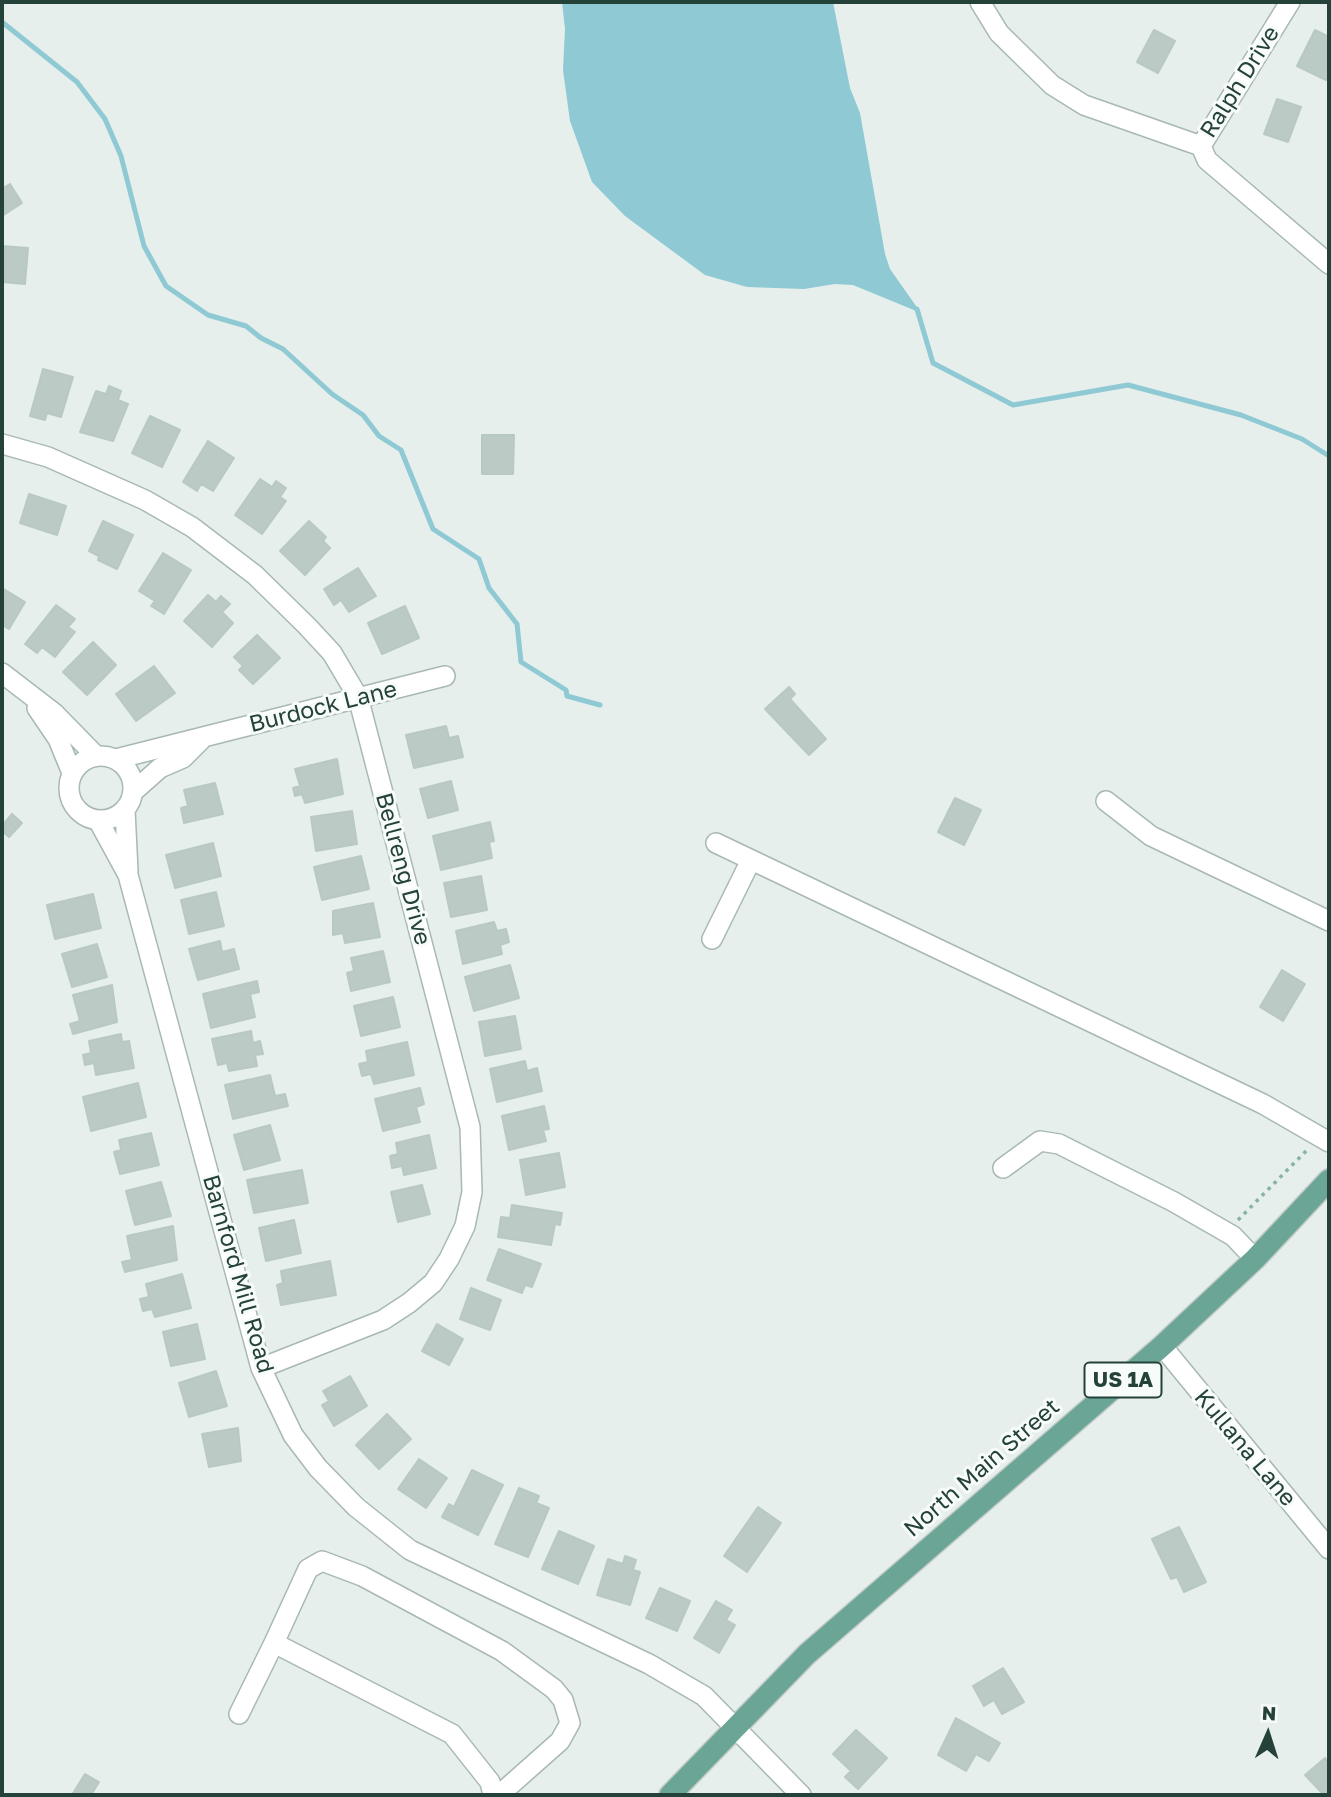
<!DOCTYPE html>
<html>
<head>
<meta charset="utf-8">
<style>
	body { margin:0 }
	#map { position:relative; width:1331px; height:1797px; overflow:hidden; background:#e6efeb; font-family:"Golos Text",sans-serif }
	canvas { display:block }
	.frame { position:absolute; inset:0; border:4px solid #24423a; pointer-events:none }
	.north { position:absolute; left:1233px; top:1699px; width:70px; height:70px; -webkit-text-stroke:5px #f7fbf9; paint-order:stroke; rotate:3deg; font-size:19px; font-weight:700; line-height:28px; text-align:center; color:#24423a }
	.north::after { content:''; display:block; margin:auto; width:24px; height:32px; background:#24423a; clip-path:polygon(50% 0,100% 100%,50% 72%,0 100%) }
</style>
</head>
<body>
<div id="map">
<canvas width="1331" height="1797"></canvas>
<div class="frame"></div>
<div class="north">N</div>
</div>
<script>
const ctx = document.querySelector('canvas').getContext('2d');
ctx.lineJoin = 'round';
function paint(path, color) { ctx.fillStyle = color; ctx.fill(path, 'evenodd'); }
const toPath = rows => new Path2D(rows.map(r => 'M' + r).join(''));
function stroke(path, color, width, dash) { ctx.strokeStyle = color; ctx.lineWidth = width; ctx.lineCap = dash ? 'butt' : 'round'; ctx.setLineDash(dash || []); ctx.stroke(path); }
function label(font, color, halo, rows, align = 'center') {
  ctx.font = font + ' "Golos Text",sans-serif'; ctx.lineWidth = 6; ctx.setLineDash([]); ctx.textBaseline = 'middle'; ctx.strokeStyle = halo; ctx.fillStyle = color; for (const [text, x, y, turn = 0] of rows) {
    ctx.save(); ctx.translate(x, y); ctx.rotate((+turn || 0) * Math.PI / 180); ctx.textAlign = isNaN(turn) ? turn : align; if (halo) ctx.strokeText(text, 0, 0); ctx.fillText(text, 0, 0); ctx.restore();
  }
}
paint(toPath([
	[562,2,833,2,850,88,860,113,885,254,890,269,921,313,853,285,835,284,804,289,747,287,705,275,625,216,592,182,570,121,563,70,565,29]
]), '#8ec9d4');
stroke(toPath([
	[2,22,77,82,105,119,121,156,144,246,166,286,208,315,246,326,261,338,283,349,332,394,363,415,379,436,401,450,433,529,479,559,489,588,517,624,521,662,566,690,567,696,600,705],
	[917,309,933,363,1013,405,1128,385,1241,415,1302,439,1329,456]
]), '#8ec9d4', 5);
const building = toPath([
	[1154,30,1175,41,1158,73,1137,62,1154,30],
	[1315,30,1329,37,1329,73,1326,80,1297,66,1315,30],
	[1277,99,1301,107,1288,142,1264,134,1277,99],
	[10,184,22,203,2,216,2,185,3,188,10,184],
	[2,246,28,248,25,284,2,282,2,246],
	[43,369,73,377,61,417,47,413,45,420,30,416,43,369],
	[109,386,121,391,118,400,128,404,113,441,80,432,96,391,106,394,109,386],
	[150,416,180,430,162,467,132,453,150,416],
	[482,435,514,435,513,474,482,474,482,435],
	[208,441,234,458,213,491,201,484,197,491,183,482,208,441],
	[260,479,272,487,276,481,286,488,280,497,286,501,262,534,235,515,260,479],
	[29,494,66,506,57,535,20,523,29,494],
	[103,521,133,535,117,569,98,560,99,556,89,551,103,521],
	[309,521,326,537,323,541,330,548,305,575,280,551,309,521],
	[163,553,191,570,164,614,151,606,155,601,139,591,163,553],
	[358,568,376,596,349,612,341,600,334,605,324,589,358,568],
	[2,588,25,602,9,629,2,625,2,588],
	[208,595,216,602,221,596,230,604,222,612,233,623,212,647,184,621,208,595],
	[56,605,75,619,68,627,75,632,55,657,42,647,37,653,25,644,56,605],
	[405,606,419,638,382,654,368,623,405,606],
	[257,635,280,658,253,684,239,670,243,666,234,657,257,635],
	[93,642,116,665,87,695,63,672,93,642],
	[154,666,175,693,136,721,116,694,154,666],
	[789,687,795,694,790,699,826,739,809,755,765,709,789,687],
	[446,726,449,738,458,736,463,757,414,768,406,735,446,726],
	[337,759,343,794,305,803,302,794,295,796,293,788,300,786,295,769,337,759],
	[451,781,458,810,428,818,420,789,451,781],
	[215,783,223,814,184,823,181,808,188,806,184,790,215,783],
	[955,798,981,810,964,845,938,832,955,798],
	[352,811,357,844,316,851,311,817,352,811],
	[12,814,22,823,9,837,2,831,2,826,12,814],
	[490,822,494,841,489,842,492,858,441,870,433,836,490,822],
	[213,843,221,876,175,888,166,855,213,843],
	[361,856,369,889,322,900,314,867,361,856],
	[481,876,487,910,451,917,444,883,481,876],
	[216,892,224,926,189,934,181,900,216,892],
	[93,894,101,928,55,939,47,905,93,894],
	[373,903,380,937,345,943,343,933,333,935,333,911,373,903],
	[494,922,497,931,506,929,509,942,500,945,502,954,463,964,456,931,494,922],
	[220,941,222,952,234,949,239,969,198,980,189,949,220,941],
	[97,944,107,977,72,987,62,954,97,944],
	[383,951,390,982,351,991,347,973,354,971,351,958,383,951],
	[510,965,519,998,474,1011,465,977,510,965],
	[1282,970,1305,984,1283,1021,1260,1007,1282,970],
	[257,981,259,992,250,994,255,1017,211,1028,203,994,257,981],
	[112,985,117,1022,73,1034,70,1024,80,1021,73,995,112,985],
	[393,997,400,1027,361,1036,354,1006,393,997],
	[515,1016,521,1049,485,1056,479,1022,515,1016],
	[251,1031,253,1043,260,1041,263,1054,255,1055,257,1066,229,1071,227,1063,218,1065,212,1039,251,1031],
	[121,1034,122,1042,129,1041,134,1068,96,1075,94,1063,85,1065,83,1055,91,1053,89,1041,121,1034],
	[407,1042,414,1075,374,1084,371,1074,362,1076,359,1064,368,1062,366,1051,407,1042],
	[525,1061,527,1071,537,1068,542,1091,497,1102,490,1069,525,1061],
	[270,1075,275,1096,285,1094,288,1106,233,1119,225,1085,270,1075],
	[138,1083,146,1117,91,1131,83,1097,138,1083],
	[420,1088,424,1104,416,1107,420,1122,383,1131,375,1099,420,1088],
	[544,1106,549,1129,543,1130,546,1141,509,1150,502,1116,544,1106],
	[270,1125,280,1160,244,1170,234,1135,270,1125],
	[151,1133,159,1165,120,1174,114,1152,121,1150,119,1140,151,1133],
	[429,1135,436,1168,404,1175,402,1166,392,1168,390,1156,398,1154,396,1143,429,1135],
	[559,1153,565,1187,526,1195,520,1160,559,1153],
	[302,1170,308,1203,254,1213,247,1180,302,1170],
	[161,1182,171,1216,135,1225,126,1191,161,1182],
	[422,1185,430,1214,398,1222,391,1192,422,1185],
	[512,1205,562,1213,560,1225,555,1224,551,1245,498,1237,501,1217,510,1218,512,1205],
	[294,1220,301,1253,266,1261,259,1228,294,1220],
	[173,1226,177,1260,125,1272,122,1262,132,1260,127,1236,173,1226],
	[499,1249,541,1264,532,1287,525,1285,522,1293,487,1280,499,1249],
	[330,1261,336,1295,281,1305,277,1285,283,1283,281,1271,330,1261],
	[182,1274,191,1308,155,1317,152,1309,143,1311,140,1299,149,1297,146,1284,182,1274],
	[471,1288,501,1300,490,1330,460,1319,471,1288],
	[197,1324,205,1359,171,1366,163,1332,197,1324],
	[437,1324,463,1339,449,1365,422,1351,437,1324],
	[216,1371,227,1406,189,1417,179,1383,216,1371],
	[350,1376,367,1406,334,1426,322,1405,329,1401,323,1391,350,1376],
	[387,1414,411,1439,379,1469,356,1445,387,1414],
	[238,1428,241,1461,209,1467,202,1434,238,1428],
	[419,1459,447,1478,426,1508,398,1489,419,1459],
	[472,1470,503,1485,478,1535,442,1517,449,1504,454,1507,472,1470],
	[519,1488,539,1496,536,1503,549,1508,528,1557,495,1544,519,1488],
	[758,1507,781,1523,747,1572,724,1556,758,1507],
	[1179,1527,1206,1582,1184,1592,1177,1577,1171,1579,1152,1539,1179,1527],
	[559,1531,594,1546,578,1584,542,1569,559,1531],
	[625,1556,636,1560,633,1570,640,1572,630,1605,597,1595,608,1559,623,1564,625,1556],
	[660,1588,690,1601,677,1631,646,1618,660,1588],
	[716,1601,732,1610,726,1620,735,1625,719,1653,694,1638,716,1601],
	[1003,1668,1024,1702,1002,1714,994,1700,984,1706,973,1686,1003,1668],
	[956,1718,1000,1743,989,1761,976,1754,966,1771,938,1755,956,1718],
	[856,1730,887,1758,858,1789,845,1777,851,1771,833,1754,856,1730],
	[1325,1758,1329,1763,1329,1795,1324,1795,1305,1775,1325,1758],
	[85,1774,99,1782,91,1795,72,1795,85,1774]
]);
paint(building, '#bbcac4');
stroke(building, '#b8c9c2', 2);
const minor = toPath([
	[980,2,999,33,1052,85,1084,105,1201,146],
	[1290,2,1201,146,1207,160,1329,264],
	[2,444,48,457,145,500,192,527,255,575,307,626,332,653,358,697,470,1127,472,1192,465,1226,449,1259,433,1283,409,1303,383,1320,261,1368],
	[2,673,54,713,96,756],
	[37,708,58,739,72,773],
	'69 788a32 32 0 1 1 64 0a32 32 0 1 1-64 0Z',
	[116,759,445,676],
	[134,791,160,768,183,758,201,740],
	[1106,801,1151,836,1329,921],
	[125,810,128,871],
	[98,820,128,875,261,1368,293,1435,318,1468,356,1507,410,1550,649,1664,704,1696,801,1795],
	[716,843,1263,1104,1329,1142],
	[712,939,751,860],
	[1003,1168,1040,1141,1059,1144,1174,1202,1233,1236,1255,1259],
	[1162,1346,1329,1549],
	[239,1714,274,1643],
	[493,1795,490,1782,452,1734,274,1643,308,1569,322,1561,362,1576,502,1651,554,1689,563,1700,570,1723,560,1741,499,1795]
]);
const major = toPath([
	[670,1795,807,1654,1162,1346,1255,1259,1329,1180]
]);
stroke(minor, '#a8b8b2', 22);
stroke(major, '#c2cac8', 24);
stroke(toPath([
	[1238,1220,1309,1148]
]), '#86b3a5', 3.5, [3.5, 5]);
stroke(minor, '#fff', 19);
stroke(major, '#6aa596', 21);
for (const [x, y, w] of [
	[1123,1380,77]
]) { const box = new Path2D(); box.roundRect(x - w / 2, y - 17.5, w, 35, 5); ctx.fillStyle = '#f7fbf9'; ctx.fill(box); stroke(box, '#24423a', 2); }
label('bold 21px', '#24423a', null, [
	["US 1A",1123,1380]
]);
label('23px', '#24423a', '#f7fbf9', [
	["Ralph Drive",1240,82,-58],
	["Burdock Lane",323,707,-14],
	["Bellreng Drive",403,869,75],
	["Barnford Mill Road",238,1274,74],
	["Kullana Lane",1245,1448,50],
	["North Main Street",982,1468,-41]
]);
</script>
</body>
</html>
